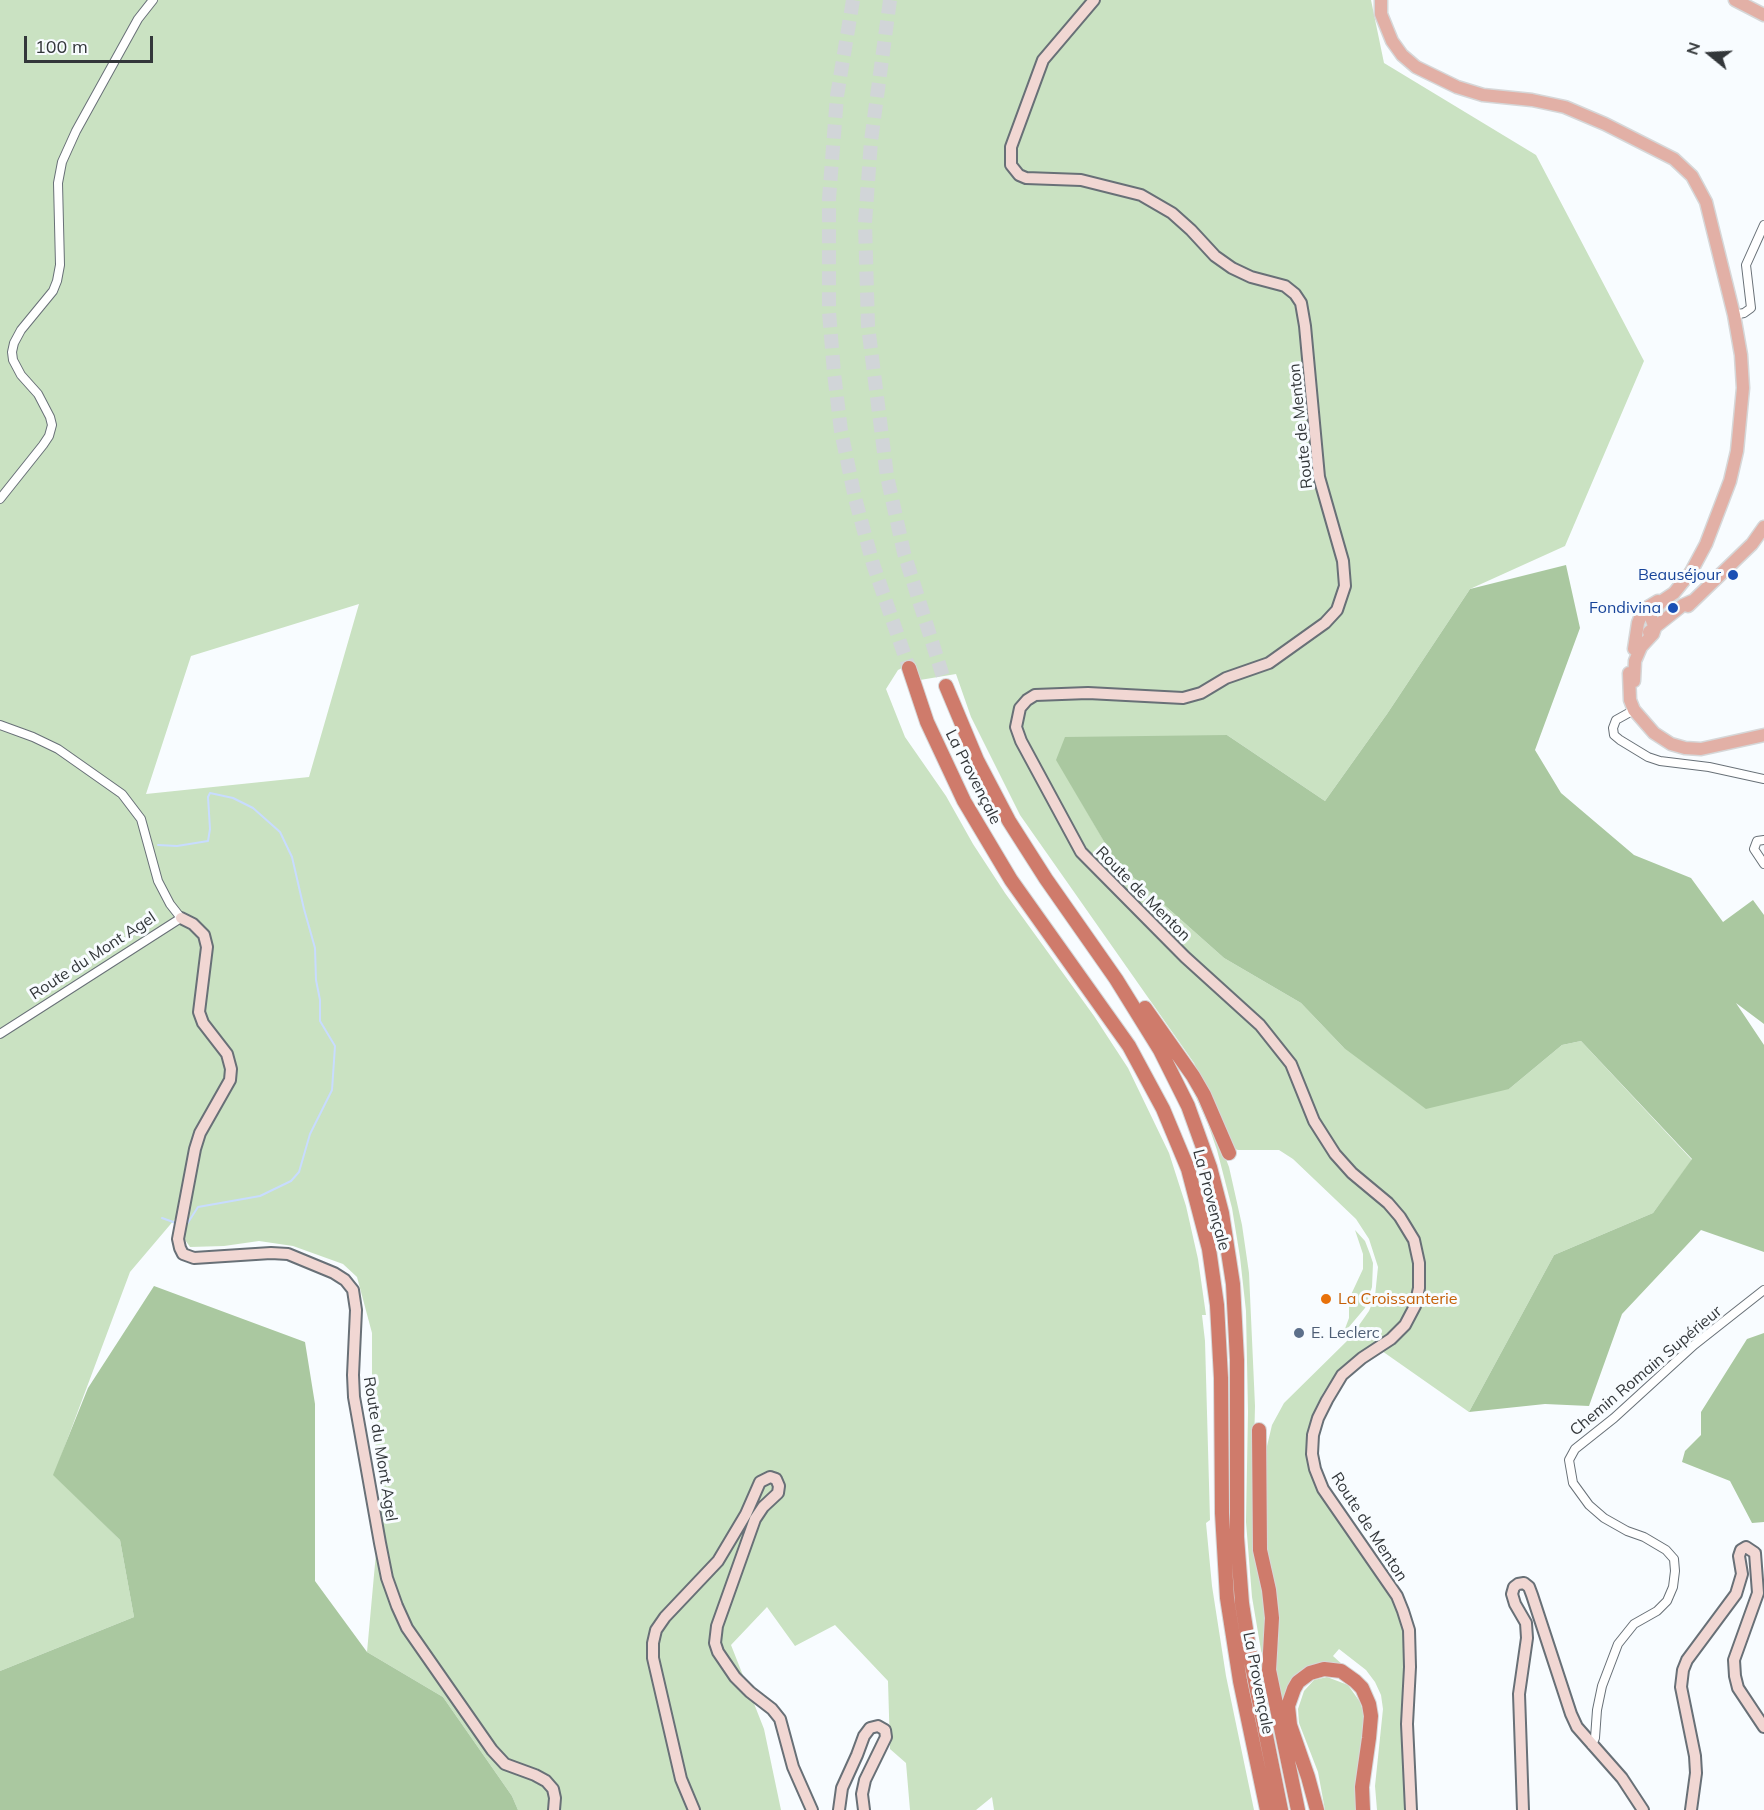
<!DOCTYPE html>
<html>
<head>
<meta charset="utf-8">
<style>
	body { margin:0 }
	#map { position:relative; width:1764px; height:1810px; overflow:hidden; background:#f8fcff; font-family:Mulish,sans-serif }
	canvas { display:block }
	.north { position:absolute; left:1680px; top:24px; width:60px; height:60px; -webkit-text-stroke:4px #f8fcff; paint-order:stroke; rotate:288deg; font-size:16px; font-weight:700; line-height:24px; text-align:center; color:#33373a }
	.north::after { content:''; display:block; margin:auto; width:21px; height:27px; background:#33373a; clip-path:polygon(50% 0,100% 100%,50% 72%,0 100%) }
	.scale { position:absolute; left:24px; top:36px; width:129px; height:27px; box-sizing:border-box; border:3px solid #33373a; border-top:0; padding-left:8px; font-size:18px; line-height:21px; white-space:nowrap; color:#33373a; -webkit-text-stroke:4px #f8fcff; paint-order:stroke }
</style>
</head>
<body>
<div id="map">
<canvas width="1764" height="1810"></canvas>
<div class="north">N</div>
<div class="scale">100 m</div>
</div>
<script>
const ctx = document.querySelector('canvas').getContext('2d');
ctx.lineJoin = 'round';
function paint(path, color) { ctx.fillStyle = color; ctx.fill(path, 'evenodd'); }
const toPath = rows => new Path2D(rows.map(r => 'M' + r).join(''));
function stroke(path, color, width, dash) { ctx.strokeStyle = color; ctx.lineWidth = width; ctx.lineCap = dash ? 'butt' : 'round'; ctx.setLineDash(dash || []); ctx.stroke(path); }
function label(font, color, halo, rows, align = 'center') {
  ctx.font = font + ' Mulish,sans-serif'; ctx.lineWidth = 6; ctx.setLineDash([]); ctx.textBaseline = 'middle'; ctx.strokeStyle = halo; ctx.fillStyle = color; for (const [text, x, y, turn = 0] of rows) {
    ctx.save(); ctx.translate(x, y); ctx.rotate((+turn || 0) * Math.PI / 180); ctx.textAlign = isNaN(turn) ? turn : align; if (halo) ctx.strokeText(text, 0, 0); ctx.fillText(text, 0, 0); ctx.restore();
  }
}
paint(toPath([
	[0,0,1371,0,1384,63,1536,155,1644,361,1565,546,1470,589,1387,714,1325,801,1227,735,1057,760,1116,862,1224,958,1301,1003,1344,1048,1509,1089,1562,1045,1581,1041,1692,1160,1653,1213,1554,1255,1469,1412,1372,1344,1334,1376,1323,1393,1315,1409,1312,1422,1320,1491,1333,1514,1389,1593,1398,1613,1406,1640,1407,1810,1377,1810,1375,1786,1383,1709,1381,1695,1375,1682,1366,1670,1339,1649,1333,1656,1344,1666,1332,1663,1322,1663,1312,1665,1302,1671,1288,1685,1281,1705,1276,1669,1279,1631,1278,1601,1264,1540,1267,1446,1272,1425,1284,1403,1350,1338,1369,1311,1375,1296,1378,1267,1369,1239,1356,1219,1293,1159,1279,1150,1238,1150,1232,1148,1194,1063,1020,815,971,717,956,674,920,680,914,662,898,670,886,689,905,737,946,796,973,844,1005,893,1094,1016,1128,1068,1169,1153,1186,1206,1198,1259,1206,1315,1202,1315,1205,1341,1210,1520,1206,1523,1212,1586,1226,1676,1254,1810,994,1810,992,1797,976,1810,910,1810,906,1763,890,1749,888,1681,835,1625,795,1646,767,1607,731,1645,764,1729,781,1810,518,1810,512,1796,443,1697,367,1652,382,1487,372,1422,372,1333,357,1277,343,1264,293,1246,259,1241,224,1246,190,1247,183,1237,186,1206,130,1272,54,1475,120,1540,134,1617,0,1671],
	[359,604,309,777,146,794,191,656],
	[1182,1066,1211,1120,1229,1167,1242,1225,1249,1273,1255,1406,1254,1447,1260,1578,1267,1615,1263,1662,1252,1597,1246,1522,1248,1412,1246,1311,1240,1257,1232,1208,1217,1150,1208,1124],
	[1355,1230,1365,1241,1370,1254,1373,1263,1372,1287,1365,1308,1343,1334,1349,1318,1349,1299,1363,1269,1363,1254],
	[1327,1677,1348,1685,1360,1702,1363,1711,1365,1723,1364,1734,1356,1780,1357,1810,1325,1810,1318,1772,1299,1723,1298,1709,1304,1691,1314,1680]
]), '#cae2c2');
paint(toPath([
	[1566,565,1580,628,1535,750,1561,793,1634,855,1691,878,1723,922,1753,900,1764,915,1764,1024,1736,1003,1764,1045,1764,1252,1701,1230,1622,1314,1589,1406,1545,1404,1469,1412,1554,1255,1653,1213,1692,1159,1581,1041,1562,1045,1509,1089,1426,1109,1344,1048,1301,1003,1224,958,1116,862,1056,760,1065,737,1227,735,1325,801,1387,714,1470,589],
	[154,1286,305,1342,315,1404,315,1581,367,1652,443,1697,512,1796,518,1810,0,1810,0,1671,134,1617,120,1540,53,1475,88,1388],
	[1764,1333,1764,1522,1752,1523,1730,1481,1682,1462,1685,1451,1701,1435,1701,1412,1747,1339]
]), '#aac8a0');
stroke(toPath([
	[158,845,177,846,208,841,210,829,208,797,210,793,233,798,253,808,280,832,292,857,304,909,315,948,316,980,320,1000,320,1021,335,1046,332,1090,310,1134,299,1172,291,1181,260,1196,198,1207,187,1224,185,1224],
	[162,1218,176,1223]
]), '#c8dcff', 2);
stroke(toPath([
	[853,0,837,96,829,199,829,312,834,373,841,431,855,498,873,564,909,668],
	[890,0,871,141,865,223,868,326,887,476,904,553,946,686]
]), '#d1d5d8', 14, [14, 7]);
const street = toPath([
	[1734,315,1744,313,1751,308,1746,265,1764,225],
	[0,499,43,445,49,436,52,425,50,417,38,394,21,375,13,360,12,352,14,343,21,330,53,291,57,281,60,265,58,183,62,162,76,131,138,19,153,0],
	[1634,710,1616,720,1613,728,1614,735,1620,740,1648,757,1660,761,1709,767,1764,779],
	[0,725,33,737,58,749,122,794,141,819,158,881,170,904,181,918,0,1034],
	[1764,840,1757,841,1754,849,1764,864],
	[1592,1745,1595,1738,1597,1710,1602,1686,1618,1644,1634,1624,1657,1611,1667,1601,1673,1587,1675,1571,1674,1559,1666,1550,1644,1537,1627,1531,1604,1518,1589,1505,1573,1483,1569,1460,1575,1449,1614,1418,1694,1345,1764,1290]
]);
const secondary = toPath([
	[1094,0,1043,60,1011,147,1011,165,1019,175,1026,178,1081,180,1141,195,1172,213,1191,230,1215,256,1232,268,1251,277,1285,286,1295,294,1301,303,1305,326,1319,477,1343,561,1345,586,1337,610,1325,623,1269,663,1226,678,1201,693,1183,698,1088,693,1035,695,1027,700,1020,708,1016,727,1021,741,1081,852,1185,957,1260,1025,1291,1064,1314,1121,1335,1154,1352,1173,1388,1203,1400,1217,1414,1240,1419,1263,1419,1288,1415,1306,1405,1325,1391,1339,1362,1358,1342,1375,1327,1400,1318,1418,1313,1435,1312,1454,1315,1469,1323,1489,1397,1596,1403,1611,1409,1630,1410,1667,1407,1724,1411,1810],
	[181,918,193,924,204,935,207,947,199,1012,203,1023,227,1054,231,1069,230,1080,200,1133,195,1149,178,1239,180,1248,183,1254,194,1258,271,1253,288,1254,334,1273,345,1280,353,1290,356,1310,353,1375,354,1397,380,1543,387,1578,397,1606,407,1628,492,1750,505,1764,535,1775,546,1781,553,1789,555,1798,554,1810],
	[694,1810,681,1779,653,1658,653,1643,656,1630,665,1617,718,1561,746,1514,760,1482,770,1477,776,1479,779,1486,778,1493,763,1507,755,1519,717,1626,715,1643,718,1652,735,1677,750,1692,772,1709,780,1719,793,1767,812,1810],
	[839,1810,842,1788,857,1755,864,1736,870,1728,878,1726,885,1730,886,1737,865,1780,862,1794,864,1810],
	[1523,1810,1519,1694,1527,1638,1526,1623,1515,1604,1512,1594,1514,1587,1518,1584,1524,1583,1529,1587,1532,1595,1571,1714,1577,1727,1622,1778,1643,1810],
	[1691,1810,1696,1773,1695,1756,1681,1687,1683,1670,1687,1660,1736,1594,1742,1574,1739,1556,1741,1550,1746,1547,1755,1553,1758,1593,1734,1660,1735,1676,1738,1688,1764,1727]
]);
const primary = toPath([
	[1381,0,1381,14,1392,41,1402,55,1416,67,1457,87,1483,95,1532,100,1565,107,1605,124,1674,159,1692,176,1706,202,1734,315,1741,355,1743,388,1737,451,1730,481,1706,544,1691,572,1674,593,1662,601,1650,615,1655,628,1653,634,1641,647,1635,661,1634,681],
	[1735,0,1764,15],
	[1688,606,1752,544,1764,527],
	[1649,632,1683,605,1692,601],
	[1634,649,1638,623,1643,610,1658,601],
	[1629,673,1630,700,1634,710,1654,733,1671,744,1685,748,1701,749,1764,735]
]);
const highway = toPath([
	[909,668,927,722,964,801,1011,880,1129,1046,1163,1109,1188,1169,1209,1249,1217,1305,1221,1378,1222,1513,1227,1598,1240,1681,1267,1810],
	[946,686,977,760,1009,821,1046,879,1116,979,1160,1050,1188,1106,1210,1167,1222,1213,1233,1284,1237,1360,1237,1537,1242,1603,1251,1661,1281,1810],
	[1145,1008,1193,1076,1204,1095,1229,1153],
	[1259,1430,1260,1550,1269,1590,1272,1618,1269,1670,1298,1810],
	[1317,1810,1308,1777,1290,1725,1288,1706,1294,1689,1298,1682,1310,1673,1324,1669,1341,1671,1355,1681,1362,1688,1369,1704,1371,1716,1369,1738,1362,1787,1363,1810]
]);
stroke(street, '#687077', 10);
stroke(secondary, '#687077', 14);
stroke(primary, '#d6d7d8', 15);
stroke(highway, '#d6d7d8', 16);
stroke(street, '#fff', 8);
stroke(secondary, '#f1d7d3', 10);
stroke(primary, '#e2b0a6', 12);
stroke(highway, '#cf7b6b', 14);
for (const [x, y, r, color] of [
	[1733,575,6,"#1a4fb4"],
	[1673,608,6,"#1a4fb4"],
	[1326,1299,6,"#e8710a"],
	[1299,1333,6,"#5c6f8a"]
]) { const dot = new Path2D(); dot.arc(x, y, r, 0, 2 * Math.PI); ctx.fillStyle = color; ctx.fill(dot); stroke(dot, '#f8fcff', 2); }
label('16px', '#33373a', '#f8fcff', [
	["Route de Menton",1301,426,-96],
	["La Provençale",973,777,63],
	["Route de Menton",1143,894,45],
	["Route du Mont Agel",93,956,-33],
	["La Provençale",1211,1200,75],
	["Chemin Romain Supérieur",1646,1371,-40],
	["Route du Mont Agel",380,1449,81],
	["Route de Menton",1369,1527,57],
	["La Provençale",1258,1683,79]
]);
label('16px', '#164399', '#f8fcff', [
	["Beauséjour",1721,575],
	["Fondivina",1661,608]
], 'right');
label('16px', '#c56008', '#f8fcff', [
	["La Croissanterie",1338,1299]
], 'left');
label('16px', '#4e5e75', '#f8fcff', [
	["E. Leclerc",1311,1333]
], 'left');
</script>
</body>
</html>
